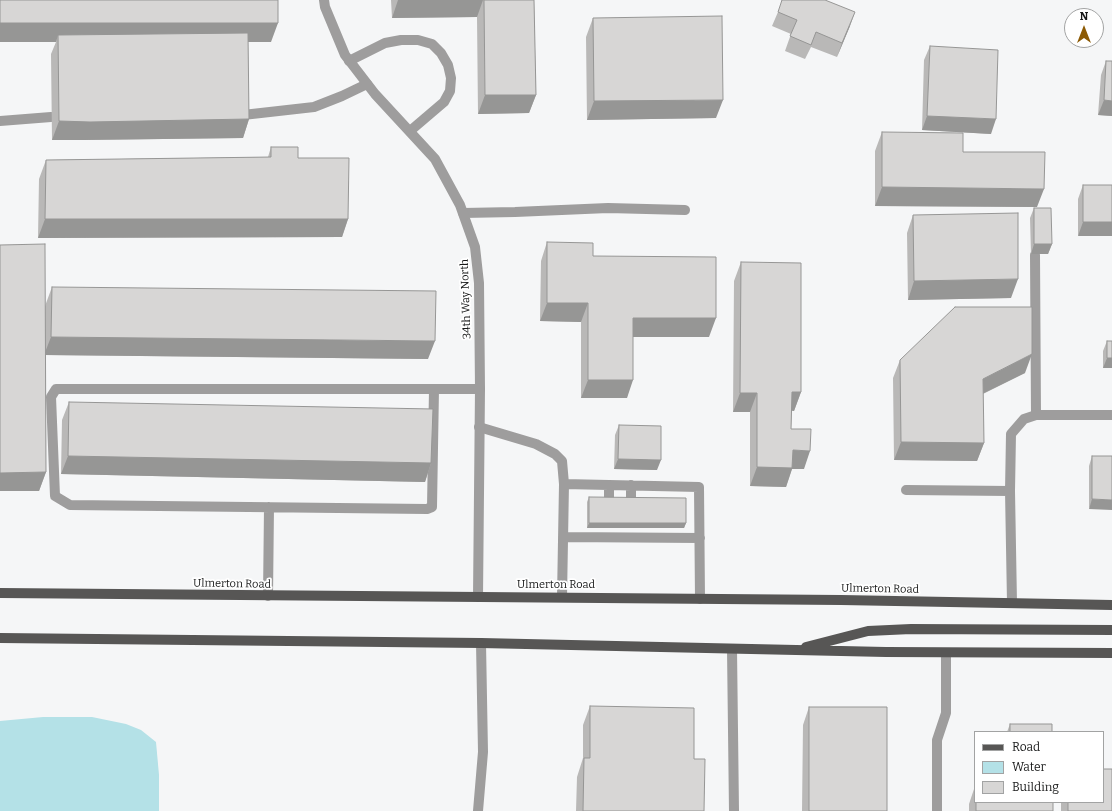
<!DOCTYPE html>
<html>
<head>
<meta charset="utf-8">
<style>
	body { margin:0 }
	#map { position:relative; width:1112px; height:811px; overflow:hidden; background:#f5f6f7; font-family:Bitter,serif }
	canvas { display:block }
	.legend { position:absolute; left:974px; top:731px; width:130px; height:72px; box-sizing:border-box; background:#fff; border:1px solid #a2a3a3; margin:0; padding:5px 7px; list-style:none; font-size:12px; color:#171818 }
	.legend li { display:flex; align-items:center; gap:8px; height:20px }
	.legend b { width:20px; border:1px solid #a2a3a3 }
	.north { position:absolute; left:1064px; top:8px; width:40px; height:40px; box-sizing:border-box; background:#fff; border:1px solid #a2a3a3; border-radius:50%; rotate:0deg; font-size:11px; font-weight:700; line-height:16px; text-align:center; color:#171818 }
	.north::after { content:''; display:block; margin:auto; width:14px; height:18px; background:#8c5a04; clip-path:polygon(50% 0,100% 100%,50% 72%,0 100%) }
</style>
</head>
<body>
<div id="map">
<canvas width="1112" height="811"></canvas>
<ul class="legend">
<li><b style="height:5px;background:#575655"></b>Road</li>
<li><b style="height:11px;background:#b4e1e7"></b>Water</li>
<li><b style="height:11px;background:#d7d6d5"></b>Building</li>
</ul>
<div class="north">N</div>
</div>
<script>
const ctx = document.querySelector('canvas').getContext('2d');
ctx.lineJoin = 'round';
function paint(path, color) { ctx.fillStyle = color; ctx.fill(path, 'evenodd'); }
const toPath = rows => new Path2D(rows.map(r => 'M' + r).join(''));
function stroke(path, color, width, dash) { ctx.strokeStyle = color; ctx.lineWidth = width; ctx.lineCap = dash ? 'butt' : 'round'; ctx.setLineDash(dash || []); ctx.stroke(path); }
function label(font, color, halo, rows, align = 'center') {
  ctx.font = font + ' Bitter,serif'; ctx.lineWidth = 3.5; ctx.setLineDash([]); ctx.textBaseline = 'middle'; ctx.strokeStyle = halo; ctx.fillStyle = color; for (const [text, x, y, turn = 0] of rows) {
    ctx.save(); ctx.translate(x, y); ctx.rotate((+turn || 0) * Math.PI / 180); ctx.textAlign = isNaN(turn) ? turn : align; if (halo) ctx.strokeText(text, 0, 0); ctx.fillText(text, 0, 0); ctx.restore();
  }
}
paint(toPath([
	[43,717,92,717,126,724,141,730,156,742,159,775,159,811,0,811,0,721]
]), '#b4e1e7');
stroke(toPath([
	[349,61,385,43,401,40,418,40,432,44,441,53,448,65,451,78,450,91,444,102,410,131],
	[243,115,314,107,342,96,367,84],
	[0,121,51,117],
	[463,213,515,212,608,208,685,210],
	[434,389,432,507,427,509,70,505,55,496,51,397,56,389,480,389],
	[1036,415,1112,415],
	[479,427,536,444,555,454,562,461,564,484],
	[609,485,609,503],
	[906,490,1010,491],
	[631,503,631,485],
	[563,537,700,538],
	[268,596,269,507],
	[562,597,564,484,699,487,700,599],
	[1012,603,1010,491,1011,434,1024,419,1036,415,1035,255],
	[732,649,734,811],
	[478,811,483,752,481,643],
	[937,811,937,740,946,713,946,653]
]), '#9e9d9d', 10);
stroke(toPath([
	[324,0,325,7,345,55,375,94,435,159,460,205,475,247,479,283,480,389,478,597]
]), '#9e9d9d', 10);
stroke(toPath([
	[0,593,841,600,1112,605],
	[0,638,481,643,886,652,1112,653],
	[806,647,868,631,911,629,1112,630]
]), '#575655', 10);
paint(toPath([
	[0,0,271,42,248,42,249,119,243,138,83,140,52,140,51,54,56,42,0,42],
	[391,0,534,0,536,95,529,113,478,114,477,17,392,18],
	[778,12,850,26,837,57,811,47,805,59,785,51,791,34,772,26],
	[593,18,716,118,587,120,586,37],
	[930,46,991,134,922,130,924,60],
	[1106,61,1112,61,1112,116,1098,115,1101,75],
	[882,132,963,152,1037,207,875,206,875,151],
	[271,147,298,158,348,219,342,237,38,238,39,179,46,160,268,157],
	[1083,185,1112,185,1078,236,1078,199],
	[1034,208,1052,244,1048,254,1031,254,1030,218],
	[913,215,1011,298,908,300,907,233],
	[547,242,593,256,709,337,633,337,627,398,581,398,581,322,540,321,541,261],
	[0,245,45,306,52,287,428,359,46,355,46,472,39,491,0,491],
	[741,262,801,392,794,411,792,410,791,429,804,469,792,469,786,487,750,486,750,412,733,412,734,281],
	[1107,341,1112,368,1103,368,1103,351],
	[900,360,1025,373,983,394,984,443,977,461,894,460,893,378],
	[69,402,431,463,425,482,61,474,62,420],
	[619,425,657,470,614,469,615,435],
	[1092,456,1112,456,1089,509,1089,466],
	[589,497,686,523,684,528,587,528,587,502],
	[590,706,694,759,704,811,576,811,577,777,583,758,583,725],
	[809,707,887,811,802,811,803,725],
	[1010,724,1052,732,1007,732],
	[975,786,975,802,1053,802,1053,811,969,811,969,804],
	[1061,802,1103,802,1112,811,1061,811]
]), '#b9b8b7');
paint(toPath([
	[398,0,483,0,477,17,392,18],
	[855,12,850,26,837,57,842,43],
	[0,23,278,23,271,42,58,42,58,35,56,42,0,42],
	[485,95,536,95,529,113,478,114],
	[723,100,716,118,587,120,594,101],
	[1104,100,1112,101,1112,116,1098,115],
	[927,116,996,119,991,134,922,130],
	[249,119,243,138,83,140,52,140,59,121],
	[882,187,1044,189,1037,207,875,206],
	[45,219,348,219,342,237,38,238],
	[1083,222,1112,222,1112,236,1078,236],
	[1034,244,1052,244,1048,254,1031,254],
	[1018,279,1011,298,908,300,914,281],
	[547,303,588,303,581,322,540,321],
	[633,318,716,318,709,337,626,337],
	[51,337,435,341,428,359,44,355],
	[1032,354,1025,373,976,397,983,379],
	[1107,358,1112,358,1112,368,1103,368],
	[588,380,633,380,627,398,581,398],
	[792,392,801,392,794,411,785,410],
	[740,393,757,393,750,412,733,412],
	[901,442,984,443,977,461,894,460],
	[793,450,810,451,804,469,792,469,786,487,750,486,757,467],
	[68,456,431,463,425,482,61,474],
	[618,459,661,460,657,470,614,469],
	[46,472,39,491,0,491,0,473],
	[1092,499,1112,500,1112,510,1089,509],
	[589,523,686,523,684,528,587,528]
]), '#969695');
const building = toPath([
	[0,0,278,0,278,23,0,23,0,0],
	[484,0,534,0,536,95,485,95,484,0],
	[782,0,825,0,855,12,842,43,816,32,811,45,790,36,797,20,778,12,782,0],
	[722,16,723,100,594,101,593,18,722,16],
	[248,33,249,119,90,122,59,121,58,35,248,33],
	[930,46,998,50,996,119,927,116,930,46],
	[1106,61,1112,61,1112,101,1104,100,1106,61],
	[882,132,963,133,963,152,1045,152,1044,189,882,187,882,132],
	[271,147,298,147,298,158,349,158,348,219,45,219,46,160,271,157,271,147],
	[1083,185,1112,185,1112,222,1083,222,1083,185],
	[1034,208,1051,208,1052,244,1034,244,1034,208],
	[1018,213,1018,279,914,281,913,215,1018,213],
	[547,242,593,243,593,256,716,257,716,318,633,318,633,380,588,380,588,303,547,303,547,242],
	[45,244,46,472,0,473,0,245,45,244],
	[741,262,801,263,801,392,792,392,791,429,811,429,810,451,793,450,792,468,757,467,757,393,740,393,741,262],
	[52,287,436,291,435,341,51,337,52,287],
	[955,307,1032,307,1032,354,983,379,984,443,901,442,900,360,955,307],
	[1107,341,1112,341,1112,358,1107,358,1107,341],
	[69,402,433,409,431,463,68,456,69,402],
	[619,425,661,426,661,460,618,459,619,425],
	[1092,456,1112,456,1112,500,1092,499,1092,456],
	[589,497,686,498,686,523,589,523,589,497],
	[590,706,694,708,694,759,705,759,704,811,583,811,584,758,590,758,590,706],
	[809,707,887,707,887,811,809,811,809,707],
	[1010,724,1052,724,1052,732,1010,732,1010,724],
	[1103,769,1112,769,1112,811,1068,811,1068,802,1103,802,1103,769],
	[976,802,1053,802,1053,811,976,811,976,802]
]);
paint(building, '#d7d6d5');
stroke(building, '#969695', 1);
label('11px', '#171818', '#fff', [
	["34th Way North",466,299,-92],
	["Ulmerton Road",232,584,1],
	["Ulmerton Road",556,585],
	["Ulmerton Road",880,589,1]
]);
</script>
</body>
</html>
